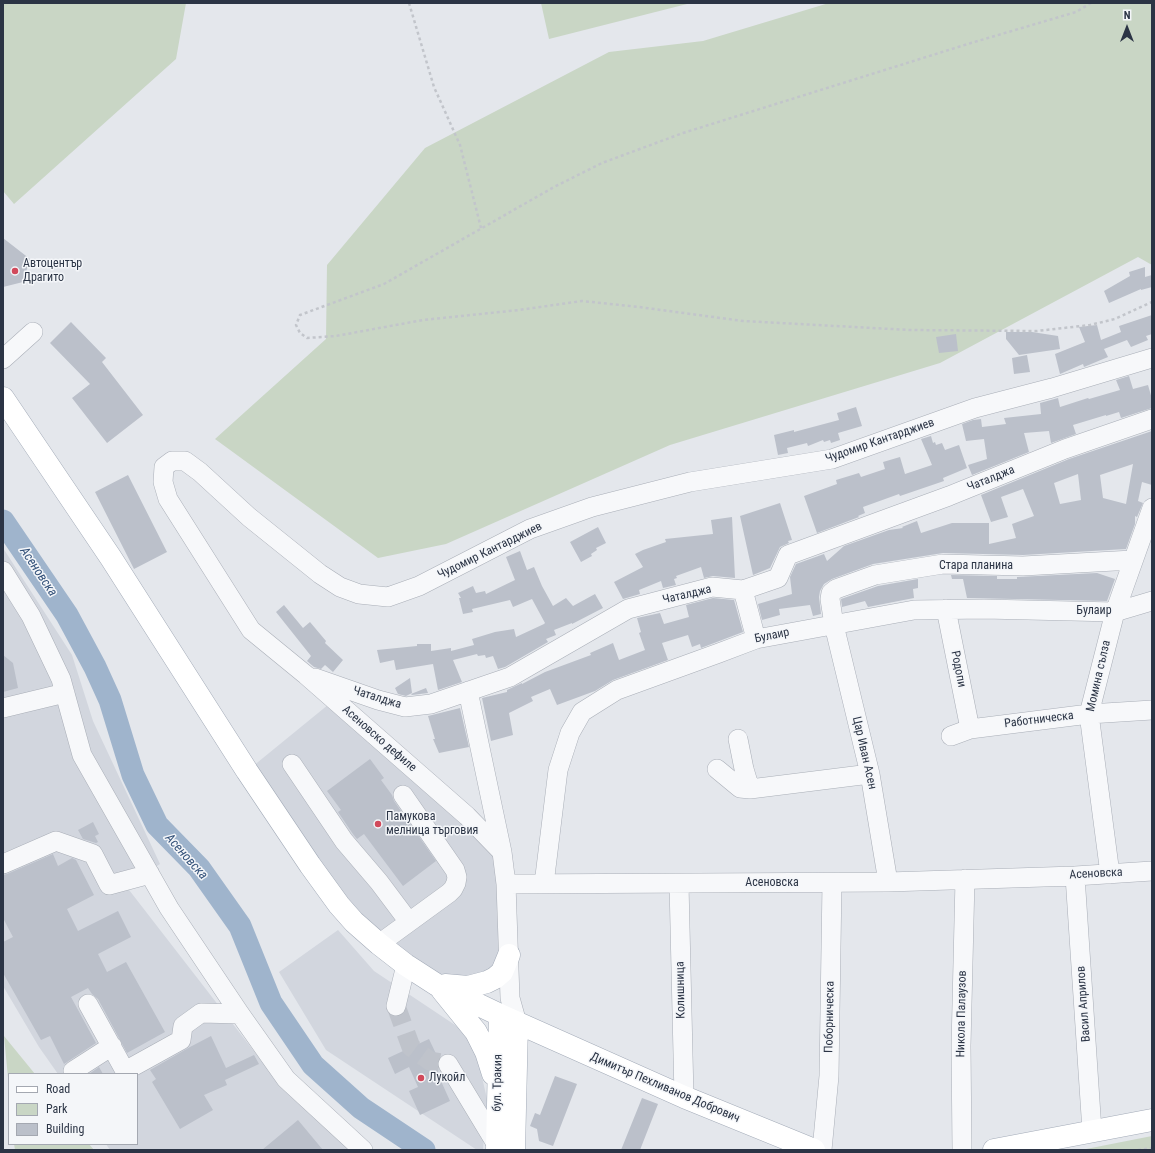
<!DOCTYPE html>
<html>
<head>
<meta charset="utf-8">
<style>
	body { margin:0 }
	#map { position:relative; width:1155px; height:1153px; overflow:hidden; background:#e4e7ec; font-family:"Roboto Condensed",sans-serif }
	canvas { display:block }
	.frame { position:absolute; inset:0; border:4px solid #2b3445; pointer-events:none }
	.legend { position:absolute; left:8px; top:1073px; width:130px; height:72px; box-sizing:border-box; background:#f4f6f9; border:1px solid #a4a8b1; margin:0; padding:5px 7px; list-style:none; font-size:12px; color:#2b3445 }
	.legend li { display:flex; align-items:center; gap:8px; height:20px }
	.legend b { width:20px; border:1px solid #a4a8b1 }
	.north { position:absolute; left:1107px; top:8px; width:40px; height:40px; -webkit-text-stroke:3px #f4f6f9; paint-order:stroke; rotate:0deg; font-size:11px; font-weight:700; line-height:16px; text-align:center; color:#2b3445 }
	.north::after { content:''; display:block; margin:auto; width:14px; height:18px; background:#2b3445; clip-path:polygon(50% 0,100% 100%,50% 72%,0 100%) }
</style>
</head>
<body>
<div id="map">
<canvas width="1155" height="1153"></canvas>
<div class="frame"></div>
<ul class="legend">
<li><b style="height:5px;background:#fff"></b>Road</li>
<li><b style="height:11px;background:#c9d6c5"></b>Park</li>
<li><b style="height:11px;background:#bbc0ca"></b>Building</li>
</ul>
<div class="north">N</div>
</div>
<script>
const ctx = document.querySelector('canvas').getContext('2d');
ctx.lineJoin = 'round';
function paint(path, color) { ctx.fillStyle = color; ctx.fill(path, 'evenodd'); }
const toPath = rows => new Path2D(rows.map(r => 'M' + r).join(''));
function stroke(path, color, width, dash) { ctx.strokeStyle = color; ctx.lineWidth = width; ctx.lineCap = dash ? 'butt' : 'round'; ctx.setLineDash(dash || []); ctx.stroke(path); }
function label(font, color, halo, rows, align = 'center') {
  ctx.font = font + ' "Roboto Condensed",sans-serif'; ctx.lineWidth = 3; ctx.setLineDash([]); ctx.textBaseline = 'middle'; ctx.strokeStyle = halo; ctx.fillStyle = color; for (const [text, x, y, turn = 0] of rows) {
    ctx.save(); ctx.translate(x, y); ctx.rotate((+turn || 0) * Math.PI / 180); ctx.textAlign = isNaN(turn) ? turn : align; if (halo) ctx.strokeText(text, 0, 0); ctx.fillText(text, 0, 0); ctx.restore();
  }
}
paint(toPath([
	[3,548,72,655,93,721,160,864,126,886,284,1090,350,1150,110,1150,106,1144,137,1144,137,1074,58,1074,39,1047,3,986],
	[334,700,502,852,506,964,457,987,379,944,247,771],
	[338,930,374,971,461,1029,476,1051,487,1099,483,1150,477,1150,326,1050,279,972]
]), '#d2d6de');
paint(toPath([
	[3,3,186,3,176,59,14,204,3,191],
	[541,3,691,3,549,39],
	[829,3,1152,3,1152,265,1138,257,940,363,670,445,446,544,378,558,215,439,326,339,327,265,425,148,609,52,703,41],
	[4,1036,35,1074,9,1074,9,1088],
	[1152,1136,1152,1150,1081,1150],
	[14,1144,89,1144,94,1150,15,1150]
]), '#c9d6c5');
stroke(toPath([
	[3,521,67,615,95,667,110,700,133,775,157,825,199,868,240,926,271,1003,313,1065,361,1108,424,1150]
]), '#9fb4cc', 23);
paint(toPath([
	[3,238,30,259,23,282,3,287],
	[1145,267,1145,277,1152,275,1152,287,1141,290,1141,289,1109,303,1104,291,1130,276,1129,272],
	[1152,315,1152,334,1146,336,1148,340,1131,347,1127,340,1104,349,1108,357,1084,367,1083,364,1060,374,1055,354,1085,342,1079,327,1097,325,1101,340,1121,332,1119,326],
	[71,322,106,358,102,362,143,415,107,443,72,398,90,384,50,343],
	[1006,332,1032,332,1058,336,1060,349,1019,355,1006,339],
	[956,334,958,351,939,353,936,337],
	[1027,355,1030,372,1014,374,1012,358],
	[1129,376,1133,389,1148,385,1152,399,1152,408,1121,418,1119,412,1106,416,1106,415,1073,425,1076,434,1051,443,1049,431,1024,433,1029,452,972,475,968,465,987,459,984,439,966,441,962,424,973,420,981,419,982,427,1006,424,1004,418,1041,414,1040,403,1058,398,1060,407,1088,398,1089,399,1120,390,1116,380],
	[856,407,862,426,838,433,840,440,831,443,830,440,824,442,823,440,808,446,807,443,787,448,788,453,778,455,774,435,794,430,794,432,839,420,837,413],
	[1152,431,1152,485,1142,482,1138,501,1143,503,1137,517,1135,516,1135,524,1126,549,1023,555,943,553,873,564,832,579,824,584,820,591,819,597,821,614,813,616,810,605,779,609,780,615,762,620,758,604,792,594,790,577,796,564,824,554,827,561,844,546,889,530,903,528,902,527,917,521,921,533,952,523,989,523,989,544,1016,538,1012,524,1034,516,1023,489,1001,497,1008,517,991,522,981,495,1069,459],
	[1133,464,1126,504,1103,498,1100,475],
	[1078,474,1081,500,1060,504,1054,483],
	[931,436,933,443,935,442,936,445,942,443,945,450,959,445,967,468,943,478,944,481,900,496,899,494,863,507,865,513,858,516,859,517,817,533,804,496,837,484,836,480,859,473,861,477,885,469,883,462,900,457,905,474,932,465,921,439],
	[128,475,167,552,134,569,95,492],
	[780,503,792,540,788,541,789,543,780,547,770,568,753,575,740,516],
	[732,517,735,578,713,576,704,578,701,567,676,576,677,578,674,579,676,585,663,588,661,581,639,590,640,594,623,599,614,582,643,567,635,554,643,550,666,542,665,539,713,534,711,520],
	[598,527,606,543,596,548,597,550,591,554,592,556,581,562,570,542],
	[520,551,527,570,534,567,542,586,553,606,566,598,573,606,595,594,603,608,572,624,572,623,554,630,556,635,546,639,548,642,505,667,498,669,493,656,486,658,485,655,478,656,477,654,453,660,462,682,438,690,433,664,396,670,394,660,380,663,377,650,417,646,417,644,431,644,431,651,451,648,451,651,474,645,472,639,495,632,514,629,516,637,544,624,545,623,532,599,513,607,510,600,472,609,473,612,463,614,459,598,461,598,458,593,473,586,476,593,485,591,486,594,515,580,506,557],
	[1097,573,1115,579,1107,601,967,598,963,579,952,579,951,575,997,576,997,579,1017,579,1017,577],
	[918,579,918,588,913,589,914,598,868,607,865,601,842,607,841,599,878,586],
	[713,598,734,600,743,632,701,648,700,644,692,647,688,635,662,643,668,660,613,680,595,691,557,705,550,689,531,697,533,701,509,713,513,735,491,741,482,698,507,692,507,690,522,683,522,684,545,672,591,655,590,653,613,643,619,660,645,650,639,633,641,632,637,618,660,613,664,624,689,617,686,605],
	[284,605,303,628,310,622,326,641,325,643,343,660,333,672,325,665,321,669,314,667,307,661,311,656,276,612],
	[3,655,13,663,18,688,3,692],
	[410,678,412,693,406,696,398,694,395,688],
	[426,688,428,693,412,695,411,694],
	[460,708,469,747,439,753,433,739,435,739,428,716],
	[370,759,384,778,381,780,392,795,394,801,436,861,403,886,364,834,357,839,353,834,338,812,341,810,327,791],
	[93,822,99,834,95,836,98,842,96,843,83,839,78,830],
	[53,854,58,866,72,858,76,860,94,895,67,909,78,931,118,911,131,937,98,954,107,972,126,962,165,1032,127,1053,98,999,92,994,88,988,71,997,96,1043,64,1064,50,1036,41,1040,3,973,3,942,13,937,3,918,3,875,7,874],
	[211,1036,226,1068,254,1055,259,1064,225,1080,227,1085,204,1095,213,1110,180,1129,152,1082,156,1079,150,1070,190,1047],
	[429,1039,438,1058,432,1061,450,1101,420,1115,409,1091,418,1087,409,1067,395,1074,388,1058],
	[99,1067,103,1074,89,1074],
	[555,1076,577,1084,553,1146,539,1141,537,1129,530,1126,535,1113,540,1115],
	[642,1098,658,1104,640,1150,621,1150],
	[298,1120,323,1150,262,1150]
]), '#bbc0ca');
stroke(toPath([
	[396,1006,411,1047,430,1061,448,1064]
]), '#bfc3cb', 19, [19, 10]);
const minor = toPath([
	[3,359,33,332],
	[3,571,31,616,61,679,82,755,169,908,240,1014,286,1079,363,1150],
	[743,590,756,639],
	[946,609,970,729],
	[315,678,378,700,405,707,431,704,510,677,628,609,712,587,743,590,778,578,788,555,949,496,1065,449,1152,419],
	[468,691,502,852,506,884,510,998,517,1023],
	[3,708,65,693],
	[951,736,970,729,1089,714,1152,710],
	[738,739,744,769,750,789],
	[292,764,344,841,379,882,409,922],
	[717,769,740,788,750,789,870,774],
	[502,852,467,816,306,675,251,630,168,499,163,482,164,467,172,461,185,461,200,472,249,517,320,574,340,587,359,594,388,597,419,586,530,529,592,507,690,482,832,459,975,408,1052,388,1152,358],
	[3,864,56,841,93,854,109,885,150,874],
	[1110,874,1089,714,1115,612,1152,508],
	[1075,876,1092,1131],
	[888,882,870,774,834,625,830,599,831,593,836,589,875,575,943,564,1023,566,1133,560],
	[506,884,888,882,1075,876,1152,871],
	[544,884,558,770,570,733,582,712,617,690,719,653,756,639,914,610,984,609,1115,612,1152,601],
	[679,884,684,1097],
	[379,944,449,893,453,889,456,883,457,877,455,870,403,795],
	[88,1004,125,1071,181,1040,183,1026,201,1013,240,1014],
	[396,1006,406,965],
	[448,1064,497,1145],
	[73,1071,112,1046],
	[822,1150,829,1076,832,883],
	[962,1150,961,1046,965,879]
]);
const major = toPath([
	[3,398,111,558,247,771,310,865,339,905,354,922,379,944,406,965,437,985,500,1015,684,1097,814,1150],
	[445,985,468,987,487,982,495,978,502,972,509,955],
	[442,990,476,1032,486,1052,493,1074],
	[497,1150,500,1015],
	[514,1150,517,1023],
	[994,1150,1152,1120]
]);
stroke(minor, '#a9aeb7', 20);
stroke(major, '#a3abb8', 23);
stroke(toPath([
	[409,3,434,87,460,145,481,228],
	[1091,3,1076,12,971,43,683,133,602,163,554,187,384,284,300,315,296,325,300,333,307,338,336,336,423,320,519,310,582,301,639,307,743,321,910,330,1037,331,1090,325,1115,319,1152,302],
	[1138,1150,1152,1148]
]), '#c2c5cb', 2.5, [3, 3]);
stroke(minor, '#f7f8fa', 19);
stroke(major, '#fff', 22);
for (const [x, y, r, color] of [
	[15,271,4,"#d1495b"],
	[378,824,4,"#d1495b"],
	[421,1078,4,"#d1495b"]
]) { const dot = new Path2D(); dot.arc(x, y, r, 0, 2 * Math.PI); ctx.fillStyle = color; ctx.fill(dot); stroke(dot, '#f4f6f9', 1.5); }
label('12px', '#2b3445', '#f4f6f9', [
	["Автоцентър",23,264],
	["Драгито",23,278],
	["Памукова",386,817],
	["мелница търговия",386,831],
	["Лукойл",429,1078]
], 'left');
label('12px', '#2b3445', '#f4f6f9', [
	["Чудомир Кантарджиев",880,441,-19],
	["Чаталджа",991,479,-22],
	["Чудомир Кантарджиев",490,551,-26],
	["Стара планина",976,566],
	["Чаталджа",687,595,-13],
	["Булаир",1094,611],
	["Булаир",772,636,-12],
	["Родопи",958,669,79],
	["Момина сълза",1099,676,-77],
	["Чаталджа",377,698,17],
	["Работническа",1039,720,-7],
	["Асеновско дефиле",379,739,41],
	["Цар Иван Асен",864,753,77],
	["Асеновска",1096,874,-3],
	["Асеновска",772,883],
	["Колишница",681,990,-91],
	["Васил Априлов",1084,1004,-94],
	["Никола Палаузов",962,1014,-89],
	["Поборническа",830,1017,-89],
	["бул. Тракия",498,1083,-89],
	["Димитър Пехливанов Добрович",665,1088,23]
]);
label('italic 13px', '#34527a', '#f4f6f9', [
	["Асеновска",38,572,56],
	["Асеновска",186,857,48]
]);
</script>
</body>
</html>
